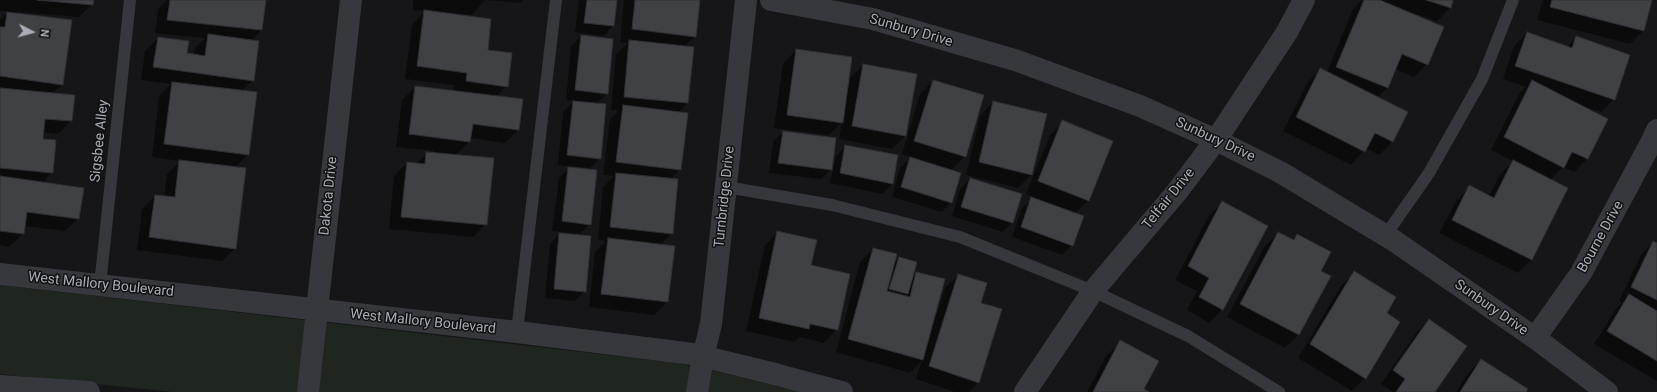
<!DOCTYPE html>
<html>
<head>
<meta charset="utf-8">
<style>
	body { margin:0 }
	#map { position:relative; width:1657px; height:392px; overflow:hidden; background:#161618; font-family:Roboto,sans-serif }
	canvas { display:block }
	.north { position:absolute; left:12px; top:12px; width:40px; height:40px; -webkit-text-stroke:3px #111113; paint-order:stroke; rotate:96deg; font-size:11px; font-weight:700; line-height:16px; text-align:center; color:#a8adb8 }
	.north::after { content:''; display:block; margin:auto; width:14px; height:18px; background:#a8adb8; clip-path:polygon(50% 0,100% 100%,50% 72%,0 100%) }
</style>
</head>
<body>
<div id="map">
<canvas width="1657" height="392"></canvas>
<div class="north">N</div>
</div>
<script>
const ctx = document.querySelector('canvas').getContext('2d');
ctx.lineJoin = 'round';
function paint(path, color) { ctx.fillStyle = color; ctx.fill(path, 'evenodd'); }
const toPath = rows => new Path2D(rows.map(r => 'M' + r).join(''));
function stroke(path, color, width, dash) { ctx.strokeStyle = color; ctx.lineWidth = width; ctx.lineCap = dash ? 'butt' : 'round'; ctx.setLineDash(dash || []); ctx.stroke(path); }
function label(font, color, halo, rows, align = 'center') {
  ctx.font = font + ' Roboto,sans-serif'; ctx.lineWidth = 3; ctx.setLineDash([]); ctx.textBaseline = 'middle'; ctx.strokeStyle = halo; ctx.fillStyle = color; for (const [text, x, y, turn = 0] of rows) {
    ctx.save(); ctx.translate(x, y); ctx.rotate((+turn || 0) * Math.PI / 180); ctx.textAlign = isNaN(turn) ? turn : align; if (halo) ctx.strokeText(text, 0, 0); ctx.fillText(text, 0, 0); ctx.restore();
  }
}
paint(toPath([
	[0,285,677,363,807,392,173,392,0,374]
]), '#1e261f');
paint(toPath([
	[0,0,93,0,92,4,79,17,17,12,62,84,52,94,71,121,58,134,43,132,42,140,52,172,42,183,78,218,65,231,24,226,23,234,9,247,0,245,0,20,8,11,0,11],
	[167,0,265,0,261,30,251,41,253,80,242,91,248,154,235,168,235,248,222,261,137,250,142,209,155,196,164,197,167,174,180,161,152,157,159,96,171,84,141,80,145,51,158,38,186,54,194,55,195,48,205,38,155,33,158,10],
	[413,0,485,0,472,15,447,13,447,14,486,51,507,86,496,97,518,130,505,143,470,138,470,141,455,155,486,224,473,237,389,229,394,176,407,163,416,164,427,153,434,153,434,151,396,147,402,100,415,87,453,92,454,85,405,79,412,25,425,11,413,10],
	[486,0,523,0,520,3],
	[579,0,616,0,613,26,603,36,575,32],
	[624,0,699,0,695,36,684,47,687,103,678,113,680,169,670,180,672,233,660,245,667,302,654,315,589,307,595,252,606,241,598,240,603,187,614,176,603,175,610,119,619,110,611,110,616,54,628,43,620,42],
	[1362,0,1452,0,1450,8,1437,21,1410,12,1427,64,1414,77,1395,69,1387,88,1377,98,1407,112,1392,142,1379,155,1366,148,1351,165,1283,131,1308,82,1321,69,1327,72,1353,9],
	[1543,0,1651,0,1643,31,1630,44,1537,20],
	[1527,33,1567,47,1577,37,1614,99,1601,112,1586,107,1586,108,1607,119,1587,159,1574,172,1563,167,1550,180,1567,189,1531,260,1518,273,1439,233,1457,200,1470,187,1489,196,1500,175,1513,161,1491,150,1519,94,1526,87,1503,79,1514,46],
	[581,36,607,93,596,104,600,158,590,168,558,165,563,112,574,101,566,100,571,46],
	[796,50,846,90,848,90,850,78,863,65,905,136,892,149,839,139,842,122,829,135,774,128,783,64],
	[933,81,965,156,950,171,951,202,942,212,892,197,900,168,911,157,902,154,920,94],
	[993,102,1031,175,1018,188,966,175,980,116],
	[1063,122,1088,201,1074,214,1072,245,1062,255,1012,237,1022,208,1033,197,1026,194,1050,135],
	[783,132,831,170,821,179,769,173,773,142],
	[846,146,897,156,892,184,882,194,830,183,836,156],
	[569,168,590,224,580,234,552,231,559,178],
	[970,179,1012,222,1003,232,952,216,960,189],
	[1222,203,1222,309,1209,323,1187,310,1197,291,1175,280,1209,216],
	[778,232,810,266,837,329,824,343,799,337,795,342,746,331,765,245],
	[1278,233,1292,240,1297,235,1320,271,1329,276,1298,335,1285,348,1227,317,1265,246],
	[559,234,585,291,575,301,545,298,550,244],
	[1654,242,1657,244,1657,381,1594,344,1616,309,1622,302,1619,301,1641,255],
	[873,249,893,264,899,258,912,278,917,273,935,314,937,314,945,288,958,275,980,303,978,382,969,392,955,392,916,379,922,360,910,373,836,352,860,262],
	[1354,273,1385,314,1365,378,1352,391,1298,358,1341,286],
	[1429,320,1434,392,1393,392,1381,384,1416,333],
	[1121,342,1142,390,1146,392,1087,392,1107,355],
	[1481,360,1525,392,1456,392,1468,373]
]), '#0007');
const building = toPath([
	[37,0,94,0,93,5,37,0],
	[170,0,266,0,262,30,167,20,170,0],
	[587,0,617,0,614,26,584,23,587,0],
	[635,0,700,0,696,37,632,29,635,0],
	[1364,0,1380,0,1444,27,1428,65,1402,54,1388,88,1336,67,1364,0],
	[1426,0,1453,0,1451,8,1426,0],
	[1552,0,1652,0,1644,31,1550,7,1552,0],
	[424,10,491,19,488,50,512,53,508,87,466,81,467,73,417,66,424,10],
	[7,12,72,20,63,85,0,76,0,27,5,27,7,12],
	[1527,32,1572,48,1576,36,1630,55,1615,100,1515,66,1527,32],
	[208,34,259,41,254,81,153,67,158,37,189,41,187,53,205,56,208,34],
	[581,35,613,39,608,94,575,90,581,35],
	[629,40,694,47,688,103,624,97,629,40],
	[796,49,852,57,843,123,787,115,796,49],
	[863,64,917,74,906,136,852,126,863,64],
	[1320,68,1408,112,1393,142,1375,133,1365,152,1296,117,1320,68],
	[933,80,984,95,966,157,914,141,933,80],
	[1532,80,1608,119,1588,159,1572,152,1564,168,1504,137,1532,80],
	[172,82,257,92,249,155,164,144,172,82],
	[415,86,523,99,519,130,473,124,470,142,409,134,415,86],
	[0,88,75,95,72,121,45,119,43,139,56,140,53,173,0,168,0,88],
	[573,101,606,104,601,159,567,155,573,101],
	[993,101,1047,114,1032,175,979,162,993,101],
	[623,105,688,113,681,170,616,162,623,105],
	[1062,120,1113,141,1089,201,1038,181,1062,120],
	[783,131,836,138,832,170,778,163,783,131],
	[845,145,898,155,893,184,840,173,845,145],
	[426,152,494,158,487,225,401,217,407,162,425,164,426,152],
	[910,157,961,173,952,203,901,187,910,157],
	[179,160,246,168,236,249,149,237,155,195,175,197,179,160],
	[1513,160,1568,188,1532,260,1452,220,1469,185,1494,198,1513,160],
	[568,167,597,170,591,225,562,221,568,167],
	[616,173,678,179,673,234,610,227,616,173],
	[0,176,84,188,79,219,27,212,24,234,0,231,0,176],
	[970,178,1022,194,1013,223,961,207,970,178],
	[1031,197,1084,216,1073,246,1021,227,1031,197],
	[1222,201,1268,226,1223,310,1199,297,1209,278,1188,266,1222,201],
	[777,231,817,240,811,265,850,274,838,330,810,324,809,329,759,318,777,231],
	[1278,232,1294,240,1297,234,1331,252,1321,271,1331,276,1299,335,1240,304,1278,232],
	[559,233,591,236,586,292,554,289,559,233],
	[608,238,675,246,668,302,601,294,608,238],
	[1653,241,1657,243,1657,300,1631,287,1653,241],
	[873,248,897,254,887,291,910,297,916,272,945,279,923,360,848,339,873,248],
	[899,257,917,262,908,294,889,289,899,257],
	[1354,271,1396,297,1387,313,1400,322,1366,379,1310,344,1354,271],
	[958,274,987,283,981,303,1002,309,979,383,929,366,958,274],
	[1629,294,1657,311,1657,361,1607,331,1629,294],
	[1429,319,1467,346,1435,392,1396,392,1405,379,1393,370,1429,319],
	[1120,340,1159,361,1144,389,1149,392,1093,392,1120,340],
	[1481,359,1528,389,1526,392,1460,392,1481,359]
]);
paint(building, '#404145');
stroke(building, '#303034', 1);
stroke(toPath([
	[726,187,832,205,960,237,1093,291,1188,336,1279,392],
	[1385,236,1429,173,1482,79,1513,0],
	[100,285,130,0],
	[517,332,556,0]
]), '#37383d', 12);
stroke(toPath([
	[771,0,873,19,1015,60,1140,106,1216,140,1280,172,1393,240,1535,338,1607,392],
	[0,274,517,332,693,354,775,374,842,392],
	[1535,338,1581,273,1651,143,1657,130],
	[0,386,89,392],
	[308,392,351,0],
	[697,392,703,357,711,324,746,0],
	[1025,392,1093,291,1176,193,1216,140,1287,32,1304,0]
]), '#37383d', 22);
label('14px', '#a8adb8', '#111113', [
	["Sunbury Drive",911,31,16],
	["Sunbury Drive",1215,140,25],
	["Sigsbee Alley",100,141,-84],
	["Dakota Drive",329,196,-84],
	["Turnbridge Drive",725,197,-84],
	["Telfair Drive",1169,199,-51],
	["Bourne Drive",1601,237,-61],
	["West Mallory Boulevard",101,285,6],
	["Sunbury Drive",1491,308,35],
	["West Mallory Boulevard",423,322,6]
]);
</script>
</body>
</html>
